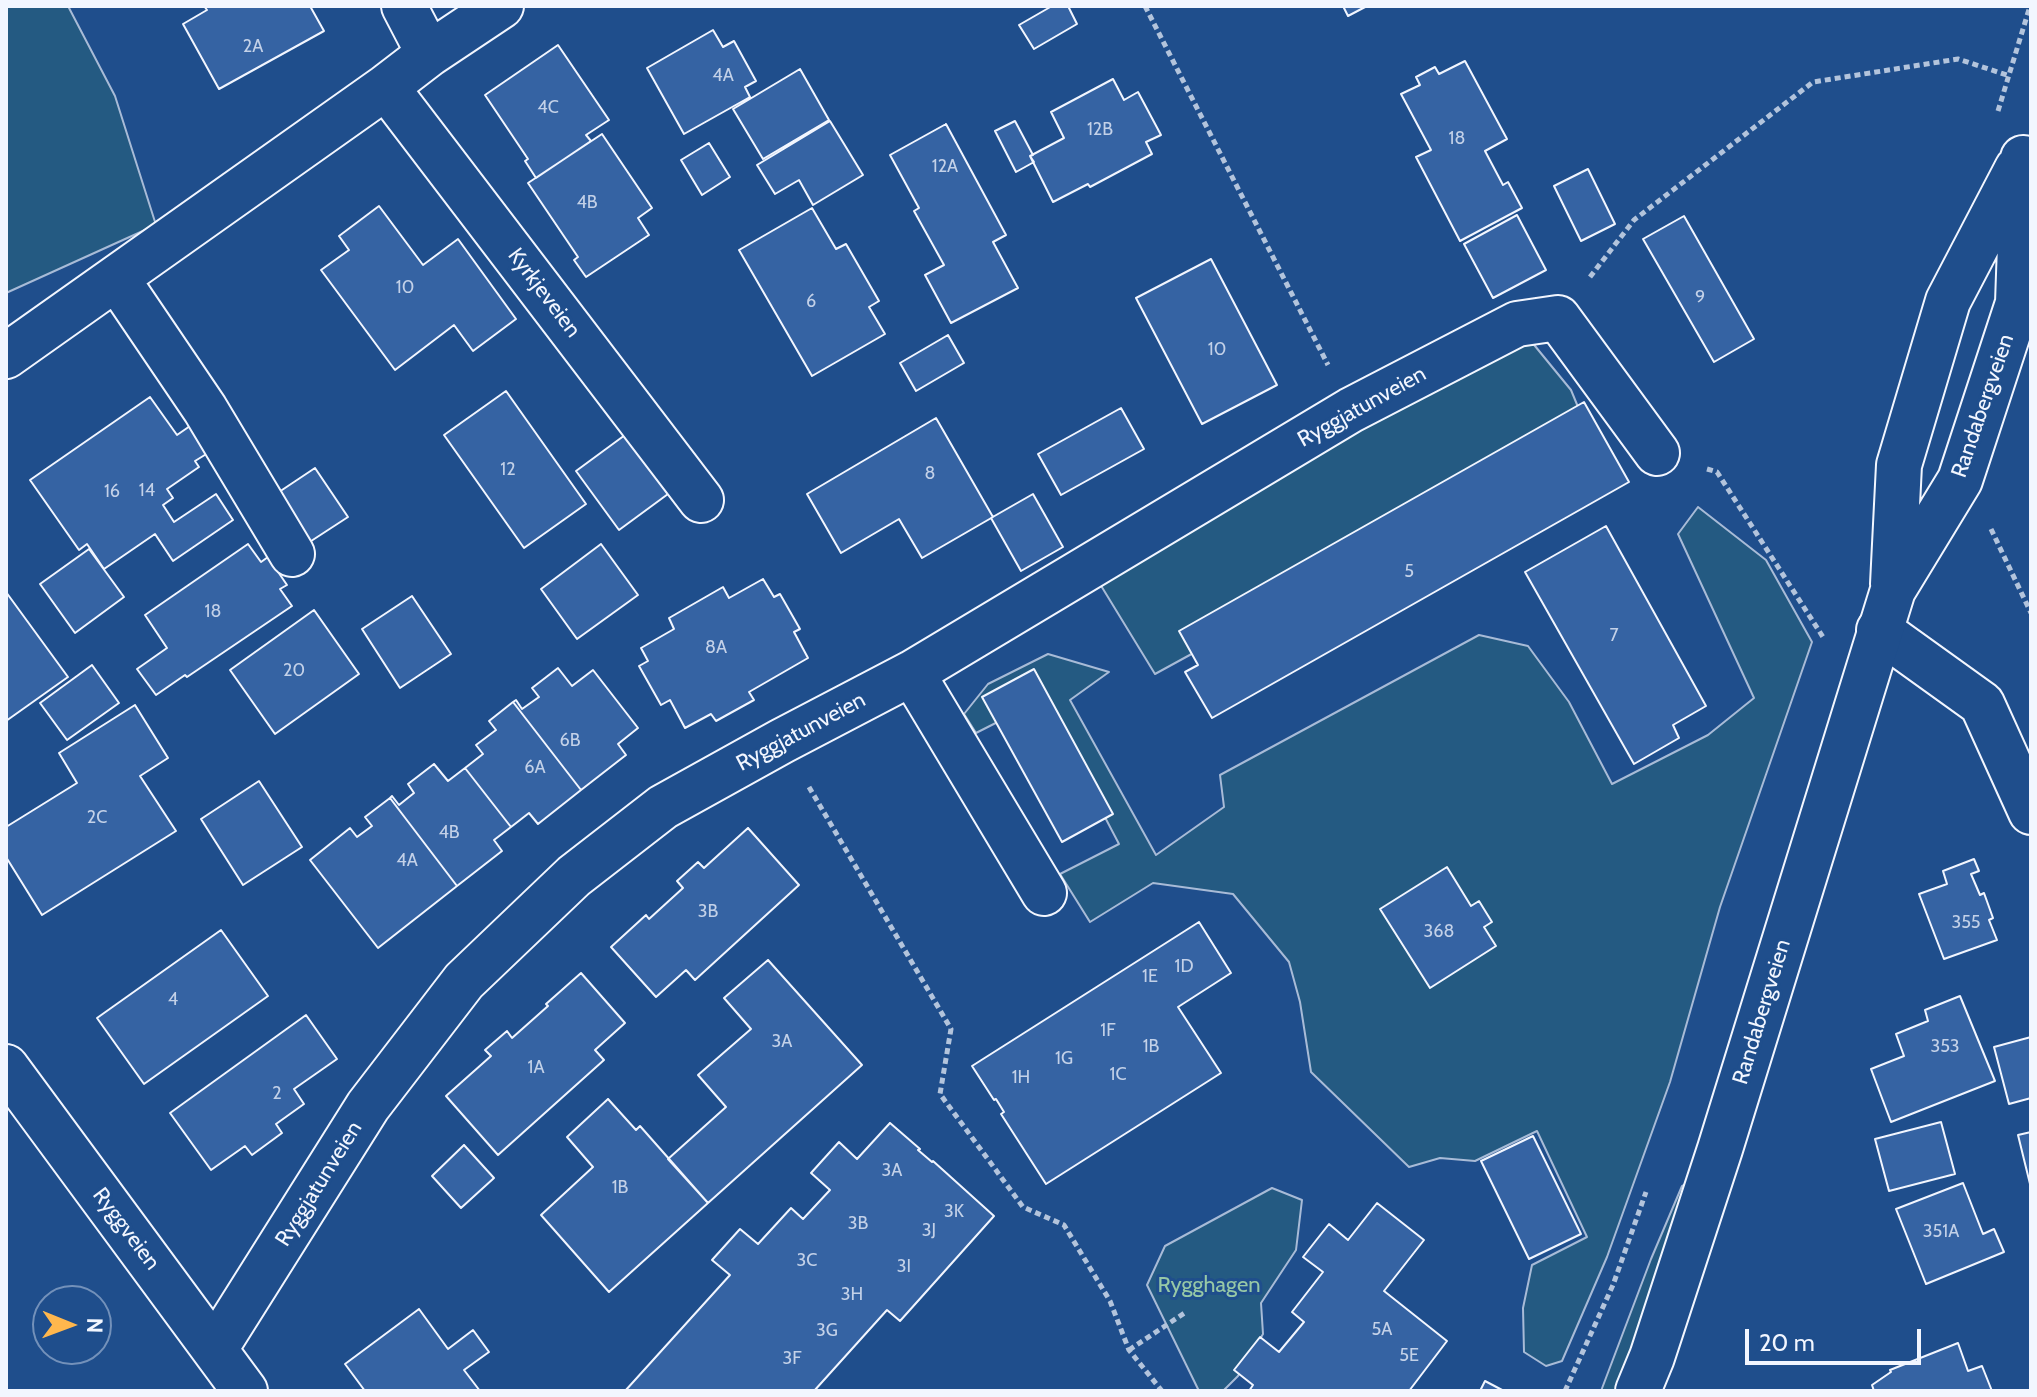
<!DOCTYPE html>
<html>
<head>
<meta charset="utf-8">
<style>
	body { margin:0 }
	#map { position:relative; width:2037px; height:1397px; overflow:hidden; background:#1f4e8c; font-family:Cabin,sans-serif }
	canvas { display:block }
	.frame { position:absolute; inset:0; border:8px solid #f2f6ff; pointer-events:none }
	.north { position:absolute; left:32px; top:1285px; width:80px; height:80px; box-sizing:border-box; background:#1f4e8c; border:2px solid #7391ba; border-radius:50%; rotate:91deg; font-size:22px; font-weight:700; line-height:32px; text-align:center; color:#f2f6ff }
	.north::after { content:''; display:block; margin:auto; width:28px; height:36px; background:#ffb74d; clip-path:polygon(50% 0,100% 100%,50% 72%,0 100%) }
	.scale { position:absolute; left:1745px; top:1329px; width:176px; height:36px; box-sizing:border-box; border:4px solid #f2f6ff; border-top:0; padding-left:10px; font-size:24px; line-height:28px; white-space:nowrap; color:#f2f6ff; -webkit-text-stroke:6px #1f4e8c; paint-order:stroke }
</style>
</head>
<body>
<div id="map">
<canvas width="2037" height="1397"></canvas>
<div class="frame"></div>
<div class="north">N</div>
<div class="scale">20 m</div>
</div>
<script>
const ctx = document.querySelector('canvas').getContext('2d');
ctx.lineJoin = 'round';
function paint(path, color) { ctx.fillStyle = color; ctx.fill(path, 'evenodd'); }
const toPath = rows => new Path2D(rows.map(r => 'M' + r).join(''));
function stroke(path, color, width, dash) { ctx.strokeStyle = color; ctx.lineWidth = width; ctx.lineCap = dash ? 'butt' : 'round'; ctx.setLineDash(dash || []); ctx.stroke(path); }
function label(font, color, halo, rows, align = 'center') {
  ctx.font = font + ' Cabin,sans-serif'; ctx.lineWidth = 6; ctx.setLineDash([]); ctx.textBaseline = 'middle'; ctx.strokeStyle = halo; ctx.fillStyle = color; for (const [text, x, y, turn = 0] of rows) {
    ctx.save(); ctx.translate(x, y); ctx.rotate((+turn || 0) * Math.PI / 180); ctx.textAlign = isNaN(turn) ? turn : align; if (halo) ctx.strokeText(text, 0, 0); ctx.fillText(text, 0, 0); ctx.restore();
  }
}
const green = toPath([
	[6,6,68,6,115,96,156,225,6,293,6,6],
	[1517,324,1571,390,1590,436,1155,674,1089,566,1517,324],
	[1698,507,1766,560,1812,642,1720,907,1670,1082,1607,1257,1562,1361,1546,1366,1524,1352,1523,1308,1532,1265,1587,1237,1537,1131,1475,1161,1440,1158,1409,1167,1311,1072,1300,1002,1289,962,1233,894,1153,883,1090,922,1060,874,1119,844,1043,699,976,733,964,714,988,684,1048,654,1109,672,1070,700,1156,855,1224,807,1220,775,1479,635,1528,646,1569,702,1612,784,1708,735,1754,698,1678,534,1698,507],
	[1693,1179,1629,1391,1601,1391,1651,1259,1682,1186,1693,1179],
	[1272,1188,1302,1200,1296,1250,1261,1303,1263,1334,1238,1376,1223,1391,1199,1391,1147,1285,1165,1246,1272,1188]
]);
paint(green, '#245a82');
stroke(green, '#a8bbd7', 2);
const building = toPath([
	[204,6,310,6,324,31,219,89,183,24,207,10,204,6],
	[1052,6,1068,6,1077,24,1034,49,1019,25,1052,6],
	[1343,6,1367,6,1348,16,1343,6],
	[713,30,723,47,734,41,756,81,745,87,750,97,684,134,647,68,713,30],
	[558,45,609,120,586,135,591,141,536,178,525,161,528,159,485,95,558,45],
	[1465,61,1507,139,1485,151,1503,185,1508,182,1522,208,1460,241,1416,157,1431,150,1401,94,1420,85,1416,77,1435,67,1439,74,1465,61],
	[800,69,829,120,763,159,733,109,800,69],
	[1113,79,1124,100,1138,92,1161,135,1146,142,1152,154,1090,187,1088,184,1053,202,1030,156,1064,138,1051,112,1113,79],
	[830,121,863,175,813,205,799,180,775,194,757,165,830,121],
	[1015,121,1033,155,1030,156,1034,162,1016,172,995,131,1015,121],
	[946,124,1006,235,993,242,1018,288,951,323,925,275,944,265,914,211,919,208,890,155,946,124],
	[602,134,652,208,638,218,649,235,586,277,574,260,578,257,528,183,602,134],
	[709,143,730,177,702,195,681,160,709,143],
	[1588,169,1615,224,1581,241,1554,186,1588,169],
	[379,206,423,265,458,239,516,319,473,351,454,325,395,370,321,270,349,250,339,236,379,206],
	[812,208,836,249,846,244,879,301,869,307,885,334,812,376,739,250,812,208],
	[1517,215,1546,270,1493,298,1464,244,1517,215],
	[1684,216,1754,339,1714,362,1643,239,1684,216],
	[1211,259,1277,385,1202,424,1136,298,1211,259],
	[948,335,964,363,916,391,900,363,948,335],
	[506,391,586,504,524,548,444,435,506,391],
	[150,397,177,435,190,426,208,453,195,461,199,467,167,489,173,498,163,505,174,522,216,494,233,520,173,561,155,534,104,569,87,544,79,550,30,480,150,397],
	[1584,402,1629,482,1212,718,1185,672,1198,665,1179,631,1584,402],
	[1121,408,1144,449,1061,495,1038,454,1121,408],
	[936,418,993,517,922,558,899,519,841,553,807,494,936,418],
	[625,435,668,494,619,530,576,471,625,435],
	[315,468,348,517,305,545,273,496,315,468],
	[1033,494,1063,547,1021,571,991,518,1033,494],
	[1606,526,1706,706,1673,725,1679,738,1634,764,1525,572,1606,526],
	[248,544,261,562,268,557,287,585,280,589,292,606,187,677,185,675,156,695,137,669,167,648,145,615,248,544],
	[601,544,638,595,577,639,541,589,601,544],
	[89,549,124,597,75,633,40,584,89,549],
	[763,579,774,597,780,594,800,629,794,632,808,658,749,692,754,700,716,721,711,714,685,728,670,700,661,705,639,666,648,661,641,648,674,629,669,618,723,587,729,598,763,579],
	[6,592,68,677,6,721,6,592],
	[412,596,451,654,400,688,362,629,412,596],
	[314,610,359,674,275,734,230,670,314,610],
	[92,665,119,703,67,740,40,703,92,665],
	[558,668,572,686,593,670,638,728,618,744,626,755,581,790,513,702,516,700,522,709,539,697,532,688,558,668],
	[1034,669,1113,814,1062,842,982,697,1034,669],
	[513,702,581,790,538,824,529,813,511,827,465,768,483,754,476,745,496,730,489,721,513,702],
	[135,705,168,758,140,776,176,831,42,915,6,857,6,827,77,783,59,753,135,705],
	[434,764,448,781,465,768,511,827,494,840,502,851,457,886,390,798,392,796,399,805,414,793,408,784,434,764],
	[259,781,302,847,243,885,201,819,259,781],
	[390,798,457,886,378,948,310,860,350,828,357,837,372,826,365,817,390,798],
	[748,828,799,885,695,980,686,970,656,997,611,947,646,915,649,919,683,888,677,881,698,862,704,868,748,828],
	[1974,859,1979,871,1971,874,1980,895,1984,893,1993,918,1989,920,1997,940,1944,959,1919,894,1947,884,1943,871,1974,859],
	[1447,867,1471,906,1479,901,1492,922,1484,927,1496,946,1430,988,1380,909,1447,867],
	[1199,922,1231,973,1178,1007,1221,1073,1046,1184,1001,1114,1004,1112,996,1099,994,1100,972,1066,1199,922],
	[221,930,268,996,144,1084,97,1018,221,930],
	[768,960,862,1065,708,1203,668,1159,726,1107,698,1075,751,1029,724,998,768,960],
	[581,973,625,1023,595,1050,604,1060,498,1155,446,1096,491,1056,485,1050,507,1031,512,1038,548,1006,546,1004,581,973],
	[1960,996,1995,1081,1891,1122,1871,1069,1904,1056,1896,1034,1928,1021,1925,1010,1960,996],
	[306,1015,337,1059,294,1089,304,1104,276,1124,282,1133,252,1155,245,1146,211,1170,170,1113,306,1015],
	[2031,1037,2031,1098,2009,1104,1994,1047,2031,1037],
	[608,1099,636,1130,640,1126,708,1203,609,1292,541,1215,593,1167,567,1137,608,1099],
	[1941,1122,1955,1174,1889,1191,1875,1139,1941,1122],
	[890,1123,920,1149,918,1150,932,1162,933,1161,994,1216,900,1321,887,1310,814,1391,625,1391,730,1275,712,1260,740,1229,758,1244,791,1208,803,1219,830,1190,811,1173,839,1142,857,1159,890,1123],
	[2031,1132,2031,1188,2018,1135,2031,1132],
	[1533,1136,1581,1234,1529,1259,1481,1161,1533,1136],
	[464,1145,494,1178,461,1208,432,1176,464,1145],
	[1963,1183,1983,1234,1994,1229,2004,1252,1926,1284,1896,1209,1963,1183],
	[1377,1203,1424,1240,1384,1291,1447,1341,1409,1391,1249,1391,1253,1385,1234,1370,1260,1337,1279,1352,1304,1322,1292,1312,1323,1272,1303,1257,1329,1224,1348,1240,1377,1203],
	[419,1309,448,1349,473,1330,489,1352,464,1370,480,1391,365,1391,345,1364,419,1309],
	[1958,1343,1968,1371,1982,1366,1992,1391,1874,1391,1872,1385,1891,1372,1890,1370,1958,1343],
	[1485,1381,1504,1391,1480,1391,1485,1381]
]);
paint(building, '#3563a3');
stroke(building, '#f2f6ff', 2);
const minor = toPath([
	[404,6,429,54],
	[386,87,701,500],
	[117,279,205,409,292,554],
	[6,356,386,87,429,54,501,6],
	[1879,630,1982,704,2031,812],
	[912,673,1044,893],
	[6,1067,245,1391],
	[215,1349,368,1106,464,981,574,876,663,807,782,741,912,673,1351,410,1517,324,1558,318,1657,453]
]);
const major = toPath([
	[1893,584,1899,465,1948,301,2017,169],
	[1638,1391,1652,1357,1720,1149,1893,590,1960,480,2018,303,2023,158]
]);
stroke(minor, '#f2f6ff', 48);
stroke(major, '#f2f6ff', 48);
stroke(toPath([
	[1145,6,1328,365],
	[1998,111,2030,6],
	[1590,277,1634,220,1813,82,1958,59,2010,76],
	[1707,469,1717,472,1823,637],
	[1991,529,2031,613],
	[809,787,951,1029,940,1094,1023,1207,1064,1225,1110,1301,1129,1350,1162,1391],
	[1129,1350,1186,1312],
	[1565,1391,1613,1285,1646,1192]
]), '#b3c4dc', 5, [6, 4]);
stroke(minor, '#1f4e8c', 44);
stroke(major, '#1f4e8c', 44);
label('18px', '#c3d1e8', null, [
	["2A",253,47],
	["4A",723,76],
	["4C",548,108],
	["12B",1100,130],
	["18",1457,139],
	["12A",945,167],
	["4B",587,203],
	["10",405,288],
	["9",1700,298],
	["6",811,302],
	["10",1217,350],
	["12",508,470],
	["8",930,474],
	["14",147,491],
	["16",112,492],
	["5",1409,572],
	["18",213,612],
	["7",1614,636],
	["8A",716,648],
	["20",294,671],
	["6B",570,741],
	["6A",535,768],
	["2C",97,818],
	["4B",449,833],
	["4A",407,861],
	["3B",708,912],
	["355",1966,923],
	["368",1439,932],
	["1D",1184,967],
	["1E",1150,977],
	["4",173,1000],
	["1F",1108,1031],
	["3A",782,1042],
	["1B",1151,1047],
	["353",1945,1047],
	["1G",1064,1059],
	["1A",536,1068],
	["1C",1118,1075],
	["1H",1021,1078],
	["2",277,1094],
	["3A",892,1171],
	["1B",620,1188],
	["3K",954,1212],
	["3B",858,1224],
	["3J",929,1231],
	["351A",1941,1232],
	["3C",807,1261],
	["3I",904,1267],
	["3H",852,1295],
	["5A",1382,1330],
	["3G",827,1331],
	["5E",1409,1356],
	["3F",792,1359]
]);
label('22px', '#f2f6ff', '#1f4e8c', [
	["Kyrkjeveien",544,293,53],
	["Randabergveien",1983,406,-71],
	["Ryggjatunveien",1362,407,-29],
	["Ryggjatunveien",801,732,-28],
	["Randabergveien",1762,1012,-73],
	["Ryggjatunveien",319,1184,-58],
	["Ryggveien",126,1229,53]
]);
label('22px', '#97c8a6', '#1f4e8c', [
	["Rygghagen",1209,1286]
]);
</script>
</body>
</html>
